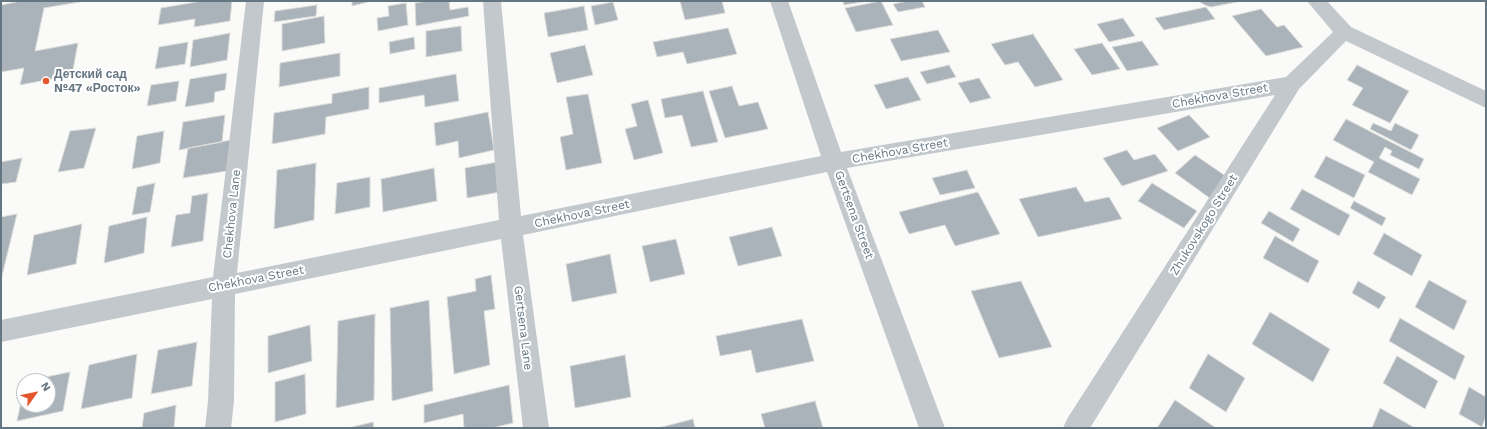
<!DOCTYPE html>
<html>
<head>
<meta charset="utf-8">
<style>
	body { margin:0 }
	#map { position:relative; width:1487px; height:429px; overflow:hidden; background:#fafaf8; font-family:"Work Sans",sans-serif }
	canvas { display:block }
	.frame { position:absolute; inset:0; border:2px solid #657683; pointer-events:none }
	.north { position:absolute; left:16px; top:373px; width:40px; height:40px; box-sizing:border-box; background:#fff; border:1px solid #c1c8cd; border-radius:50%; rotate:57deg; font-size:11px; font-weight:700; line-height:16px; text-align:center; color:#657683 }
	.north::after { content:''; display:block; margin:auto; width:14px; height:18px; background:#e4572e; clip-path:polygon(50% 0,100% 100%,50% 72%,0 100%) }
</style>
</head>
<body>
<div id="map">
<canvas width="1487" height="429"></canvas>
<div class="frame"></div>
<div class="north">N</div>
</div>
<script>
const ctx = document.querySelector('canvas').getContext('2d');
ctx.lineJoin = 'round';
function paint(path, color) { ctx.fillStyle = color; ctx.fill(path, 'evenodd'); }
const toPath = rows => new Path2D(rows.map(r => 'M' + r).join(''));
function stroke(path, color, width, dash) { ctx.strokeStyle = color; ctx.lineWidth = width; ctx.lineCap = dash ? 'butt' : 'round'; ctx.setLineDash(dash || []); ctx.stroke(path); }
function label(font, color, halo, rows, align = 'center') {
  ctx.font = font + ' "Work Sans",sans-serif'; ctx.lineWidth = 4; ctx.setLineDash([]); ctx.textBaseline = 'middle'; ctx.strokeStyle = halo; ctx.fillStyle = color; for (const [text, x, y, turn = 0] of rows) {
    ctx.save(); ctx.translate(x, y); ctx.rotate((+turn || 0) * Math.PI / 180); ctx.textAlign = isNaN(turn) ? turn : align; if (halo) ctx.strokeText(text, 0, 0); ctx.fillText(text, 0, 0); ctx.restore();
  }
}
const building = toPath([
	[21,1,85,1,44,8,35,51,78,43,72,75,20,85,24,68,1,72,1,5,21,1],
	[202,1,232,1,230,21,194,27,195,19,158,25,161,8,202,1],
	[352,1,368,1,368,2,352,6,352,1],
	[428,1,449,1,450,10,468,7,469,16,416,26,415,3,428,1],
	[680,1,722,1,725,13,685,20,680,1],
	[843,1,868,1,844,5,843,1],
	[881,1,893,25,856,32,845,8,881,1],
	[908,1,922,1,925,7,898,12,893,4,908,1],
	[1198,1,1242,1,1211,7,1205,5,1198,1],
	[613,2,618,20,595,25,591,6,613,2],
	[406,3,408,25,378,31,377,18,389,16,388,6,406,3],
	[317,5,316,16,274,22,275,11,317,5],
	[584,6,588,30,548,37,544,13,584,6],
	[1206,7,1215,19,1164,30,1155,18,1206,7],
	[1261,9,1277,27,1284,25,1303,47,1266,56,1232,16,1261,9],
	[324,16,325,43,282,51,282,24,324,16],
	[1123,18,1135,36,1109,42,1097,24,1123,18],
	[461,26,462,51,426,57,426,31,461,26],
	[728,28,737,54,687,64,683,52,657,57,653,42,728,28],
	[938,30,950,52,901,61,890,39,938,30],
	[230,33,227,60,190,67,193,40,230,33],
	[1033,34,1063,80,1035,87,1018,62,1005,65,991,44,1033,34],
	[414,37,415,49,390,54,389,42,414,37],
	[1142,41,1159,65,1127,71,1112,47,1142,41],
	[188,42,185,64,155,69,159,47,188,42],
	[1102,43,1120,69,1092,75,1074,49,1102,43],
	[585,45,593,75,557,83,550,53,585,45],
	[340,53,340,76,279,87,280,63,340,53],
	[949,65,956,77,927,84,920,72,949,65],
	[1357,65,1409,91,1390,123,1352,105,1363,88,1347,80,1357,65],
	[227,73,225,90,215,92,214,102,185,107,190,79,227,73],
	[456,74,459,101,425,107,424,95,379,103,379,88,456,74],
	[908,77,921,100,886,109,874,85,908,77],
	[979,78,991,98,970,103,958,83,979,78],
	[179,81,176,101,147,106,151,85,179,81],
	[732,86,739,106,758,102,768,129,725,138,709,91,732,86],
	[369,87,369,109,326,117,325,134,272,144,274,113,332,103,332,94,369,87],
	[703,91,718,142,691,147,682,115,665,118,661,99,703,91],
	[588,94,602,163,566,170,560,137,573,134,566,97,588,94],
	[648,100,663,153,634,160,625,129,637,126,631,104,648,100],
	[488,112,494,150,459,158,458,141,436,146,434,123,488,112],
	[225,115,222,142,179,150,183,122,225,115],
	[1189,115,1210,137,1178,151,1157,128,1189,115],
	[1346,119,1424,159,1419,169,1390,155,1392,151,1385,147,1379,158,1420,179,1412,195,1368,172,1374,162,1333,140,1346,119],
	[1373,123,1391,131,1395,123,1419,135,1411,150,1370,129,1373,123],
	[96,128,84,168,58,172,70,131,96,128],
	[164,131,160,163,132,169,137,136,164,131],
	[231,140,227,171,183,178,188,148,231,140],
	[1127,150,1134,160,1155,154,1168,171,1122,186,1103,158,1127,150],
	[1195,155,1230,179,1211,199,1175,173,1195,155],
	[1326,156,1365,175,1354,198,1314,177,1326,156],
	[22,158,16,182,1,184,1,162,22,158],
	[497,162,500,192,467,198,465,168,497,162],
	[316,163,314,220,274,229,277,170,316,163],
	[434,168,437,201,383,212,381,179,434,168],
	[967,170,975,188,940,195,932,178,967,170],
	[370,177,370,207,335,214,337,183,370,177],
	[155,183,150,212,132,215,137,187,155,183],
	[1152,183,1197,211,1184,228,1138,201,1152,183],
	[1076,187,1085,202,1109,197,1122,219,1038,237,1019,199,1076,187],
	[1302,189,1350,215,1339,236,1290,209,1302,189],
	[978,192,1000,234,955,246,945,225,909,234,899,212,978,192],
	[208,193,203,241,171,247,176,215,190,213,192,196,208,193],
	[1354,201,1386,218,1382,226,1350,208,1354,201],
	[1269,211,1300,229,1293,242,1261,223,1269,211],
	[17,214,1,280,1,217,17,214],
	[147,217,144,253,104,263,109,226,147,217],
	[82,224,76,264,27,275,34,235,82,224],
	[772,227,782,256,738,266,729,237,772,227],
	[1384,233,1422,255,1412,276,1373,254,1384,233],
	[1275,236,1319,261,1308,283,1263,258,1275,236],
	[676,239,685,274,650,282,642,246,676,239],
	[610,254,617,293,572,302,566,264,610,254],
	[491,275,495,309,484,311,490,365,454,374,447,297,476,291,475,279,491,275],
	[1429,280,1467,301,1454,330,1415,307,1429,280],
	[1021,281,1052,347,999,358,971,291,1021,281],
	[1358,281,1386,297,1379,309,1352,293,1358,281],
	[429,300,433,391,392,401,390,308,429,300],
	[1270,312,1330,349,1313,382,1252,344,1270,312],
	[375,314,374,400,336,408,338,321,375,314],
	[1400,318,1465,356,1455,380,1389,341,1400,318],
	[802,319,814,361,756,373,751,350,720,356,716,336,802,319],
	[310,325,312,361,268,373,268,336,310,325],
	[197,342,192,386,151,394,158,350,197,342],
	[137,354,132,398,81,409,89,365,137,354],
	[1208,354,1245,378,1226,412,1189,388,1208,354],
	[625,355,631,397,575,408,570,366,625,355],
	[1397,356,1438,381,1425,409,1383,383,1397,356],
	[70,372,63,411,17,421,24,388,24,405,48,405,48,381,26,381,70,372],
	[305,374,306,414,275,422,275,382,305,374],
	[509,385,513,423,492,428,464,428,463,414,424,423,424,405,509,385],
	[1469,387,1486,397,1486,416,1482,427,1459,414,1469,387],
	[1175,400,1216,428,1157,428,1175,400],
	[815,401,823,428,765,428,761,414,815,401],
	[176,405,174,428,142,428,144,413,176,405],
	[1380,408,1415,428,1372,428,1380,408],
	[693,419,695,428,658,428,693,419],
	[373,422,374,428,348,428,373,422]
]);
paint(building, '#aab3b9');
stroke(building, '#dcdcda', 1);
paint(toPath([
	[246,1,264,1,237,273,499,220,483,1,501,1,521,216,821,156,770,1,788,1,841,152,1286,77,1333,32,1307,1,1327,1,1351,27,1486,91,1486,108,1346,41,1299,89,1090,428,1063,428,1067,419,1275,95,847,168,945,428,919,428,827,172,523,235,549,428,523,428,501,239,235,294,234,401,231,428,205,428,208,401,212,299,1,342,1,320,213,277,246,1]
]), '#c3c8cc');
for (const [x, y, r, color] of [
	[46,81,4,"#e4572e"]
]) { const dot = new Path2D(); dot.arc(x, y, r, 0, 2 * Math.PI); ctx.fillStyle = color; ctx.fill(dot); stroke(dot, '#fff', 1.5); }
label('bold 12px', '#657683', '#fff', [
	["Детский сад",54,74],
	["№47 «Росток»",54,88]
], 'left');
label('12px', '#657683', '#fff', [
	["Chekhova Street",1220,96,-10],
	["Chekhova Street",900,151,-10],
	["Chekhova Lane",232,214,-84],
	["Chekhova Street",582,214,-12],
	["Gertsena Street",854,215,70],
	["Zhukovskogo Street",1204,225,-58],
	["Chekhova Street",256,279,-11],
	["Gertsena Lane",523,328,83]
]);
</script>
</body>
</html>
